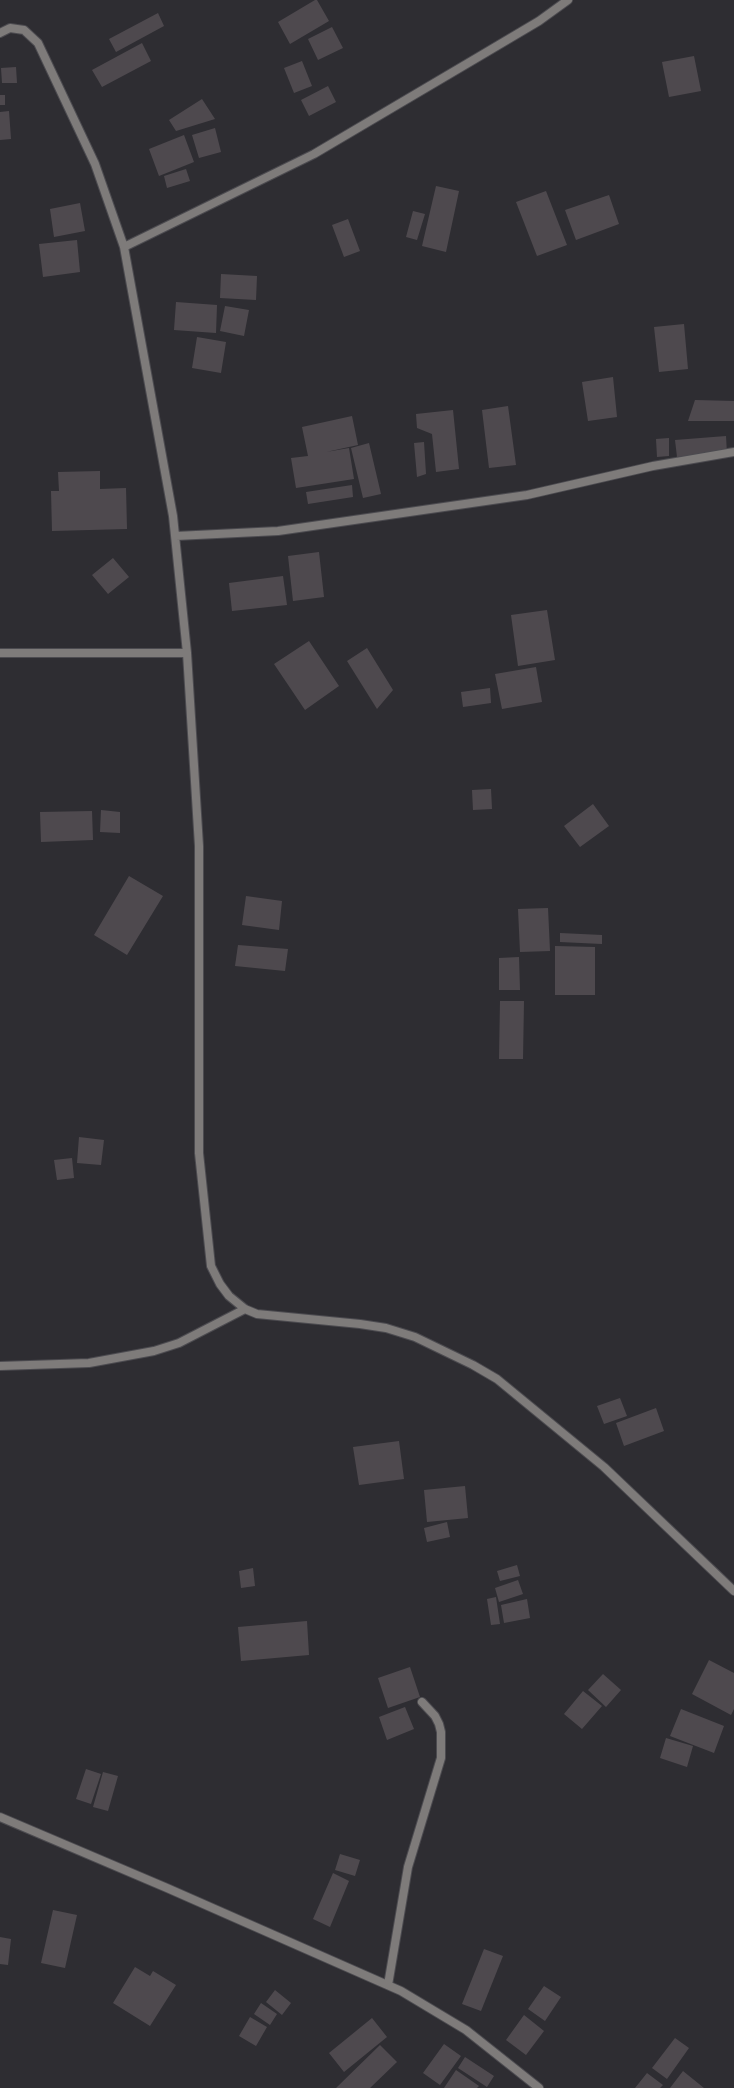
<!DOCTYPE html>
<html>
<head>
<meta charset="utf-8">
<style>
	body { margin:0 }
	canvas { display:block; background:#2e2d32 }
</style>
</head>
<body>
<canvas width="734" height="2088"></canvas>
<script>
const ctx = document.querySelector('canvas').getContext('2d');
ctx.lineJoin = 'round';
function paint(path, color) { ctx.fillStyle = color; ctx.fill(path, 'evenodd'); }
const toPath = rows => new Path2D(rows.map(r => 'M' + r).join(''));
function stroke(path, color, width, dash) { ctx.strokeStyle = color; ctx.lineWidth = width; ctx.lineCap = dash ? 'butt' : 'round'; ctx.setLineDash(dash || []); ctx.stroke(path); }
paint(toPath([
	[315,0,317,0,329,21,290,44,278,22],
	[158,13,164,26,116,52,109,39],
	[332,27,343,48,318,60,308,39],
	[142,43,151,61,102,87,92,70],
	[694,56,701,91,669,97,662,62],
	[302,61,312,86,294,93,284,68],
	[16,67,17,83,2,83,1,68],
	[328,86,336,102,309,116,301,100],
	[0,95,5,95,5,105,0,105],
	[202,99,215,119,176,131,169,120],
	[9,111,11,139,0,140,0,112],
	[215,128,221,152,199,158,192,135],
	[184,135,194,162,159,176,149,149],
	[186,169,190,181,167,188,164,176],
	[436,186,459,191,446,252,422,246],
	[546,191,567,245,537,256,516,202],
	[609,195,619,224,576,240,565,210],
	[80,203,85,231,54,237,50,209],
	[413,211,425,214,417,240,406,237],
	[348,219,360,251,344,257,332,225],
	[77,240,80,272,43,277,39,244],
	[221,274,257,276,256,300,220,298],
	[176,302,217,305,216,333,174,330],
	[225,306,249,310,244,336,220,331],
	[684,324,688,369,659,372,654,327],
	[197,337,226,342,221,373,192,368],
	[613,377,617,417,588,421,582,382],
	[695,400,734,401,734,421,688,421],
	[508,406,516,465,489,468,482,410],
	[453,410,459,469,436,472,432,434,417,428,416,414],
	[352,416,358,445,326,452,349,448,354,479,296,488,291,458,308,456,302,427],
	[726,436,727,454,677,457,675,440],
	[669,438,669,456,657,457,656,439],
	[424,442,426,474,417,477,414,443],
	[369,443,381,494,363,498,351,448],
	[100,471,100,489,126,488,127,529,52,531,51,491,59,491,58,472],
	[352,485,353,497,308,504,306,492],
	[319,552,324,597,293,601,288,556],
	[113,558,129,577,108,594,92,575],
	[283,576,287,605,232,611,229,583],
	[547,610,555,660,518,666,511,615],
	[309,641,339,686,305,710,274,664],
	[367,648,393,690,377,709,347,661],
	[536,667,542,702,502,709,495,674],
	[490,688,491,703,463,707,461,692],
	[491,789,492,809,473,810,472,790],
	[593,804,609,826,580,847,564,826],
	[101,810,120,812,120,833,100,832],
	[92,811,93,840,41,842,40,812],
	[129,876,163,896,127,955,94,935],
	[246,896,282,901,279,930,242,925],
	[548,908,550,951,520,952,518,909],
	[560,933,602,935,602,944,560,942],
	[238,945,288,949,285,971,235,966],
	[555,946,595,947,595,995,555,995],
	[519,957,520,990,499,990,499,958],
	[500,1001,524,1001,523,1059,499,1059],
	[79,1137,104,1140,101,1165,77,1163],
	[72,1158,74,1178,57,1180,54,1160],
	[620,1398,627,1416,604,1424,597,1406],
	[656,1408,664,1431,624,1446,616,1423],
	[399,1441,404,1479,359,1485,353,1447],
	[465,1486,468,1518,427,1522,424,1490],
	[447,1522,450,1537,427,1542,424,1528],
	[517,1565,520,1576,500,1581,497,1571],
	[253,1568,255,1586,241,1588,239,1571],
	[518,1580,523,1594,499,1602,495,1588],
	[496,1597,500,1624,491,1625,487,1599],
	[527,1599,530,1618,504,1623,501,1605],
	[307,1621,309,1655,241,1661,238,1627],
	[709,1660,734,1673,734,1709,731,1715,692,1694],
	[410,1667,420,1697,388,1708,378,1678],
	[603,1674,621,1690,606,1707,588,1690],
	[583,1691,602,1706,582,1729,564,1714],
	[405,1707,414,1729,387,1740,379,1717],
	[681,1709,724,1726,714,1753,670,1736],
	[666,1738,693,1746,687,1767,660,1758],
	[86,1769,101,1774,91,1804,76,1799],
	[103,1772,118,1776,108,1811,93,1807],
	[340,1854,360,1860,355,1876,335,1870],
	[333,1873,349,1881,330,1927,313,1919],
	[53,1910,77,1915,65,1968,41,1963],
	[0,1937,11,1939,8,1965,0,1964],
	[484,1949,503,1956,481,2011,462,2004],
	[135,1967,150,1976,153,1971,176,1985,150,2026,113,2003],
	[544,1986,561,1997,545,2021,528,2009],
	[275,1990,291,2003,282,2015,266,2002],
	[261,2003,277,2014,270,2025,254,2014],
	[524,2015,544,2031,526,2055,506,2040],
	[250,2017,267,2027,256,2046,239,2036],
	[372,2018,387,2037,344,2072,329,2053],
	[675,2038,689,2048,667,2079,652,2068],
	[444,2044,461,2056,440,2085,423,2073],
	[380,2045,397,2062,370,2088,336,2088],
	[465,2057,494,2076,487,2087,458,2068],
	[456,2070,479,2086,477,2088,444,2088],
	[683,2071,704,2088,670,2088],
	[647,2073,663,2085,660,2088,635,2088]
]), '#4e494e');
const minor = toPath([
	[0,33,10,28,24,30,38,43,95,164,124,247,173,516,187,653,199,846,199,1153,211,1266,220,1284,229,1296,245,1309,257,1314,360,1324,386,1328,415,1337,473,1365,497,1379,604,1467,734,1591],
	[124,247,314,154,480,56,539,21,568,0],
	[176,536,278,531,527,495,653,466,734,452],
	[0,653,187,653],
	[0,1366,89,1363,154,1351,179,1343,245,1309],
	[0,1817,167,1888,401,1991,466,2030,539,2088],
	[388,1985,408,1867,441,1758,441,1732,439,1724,435,1716,422,1702]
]);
stroke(minor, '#4c4b50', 10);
stroke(minor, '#7e7b7a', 8);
</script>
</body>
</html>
